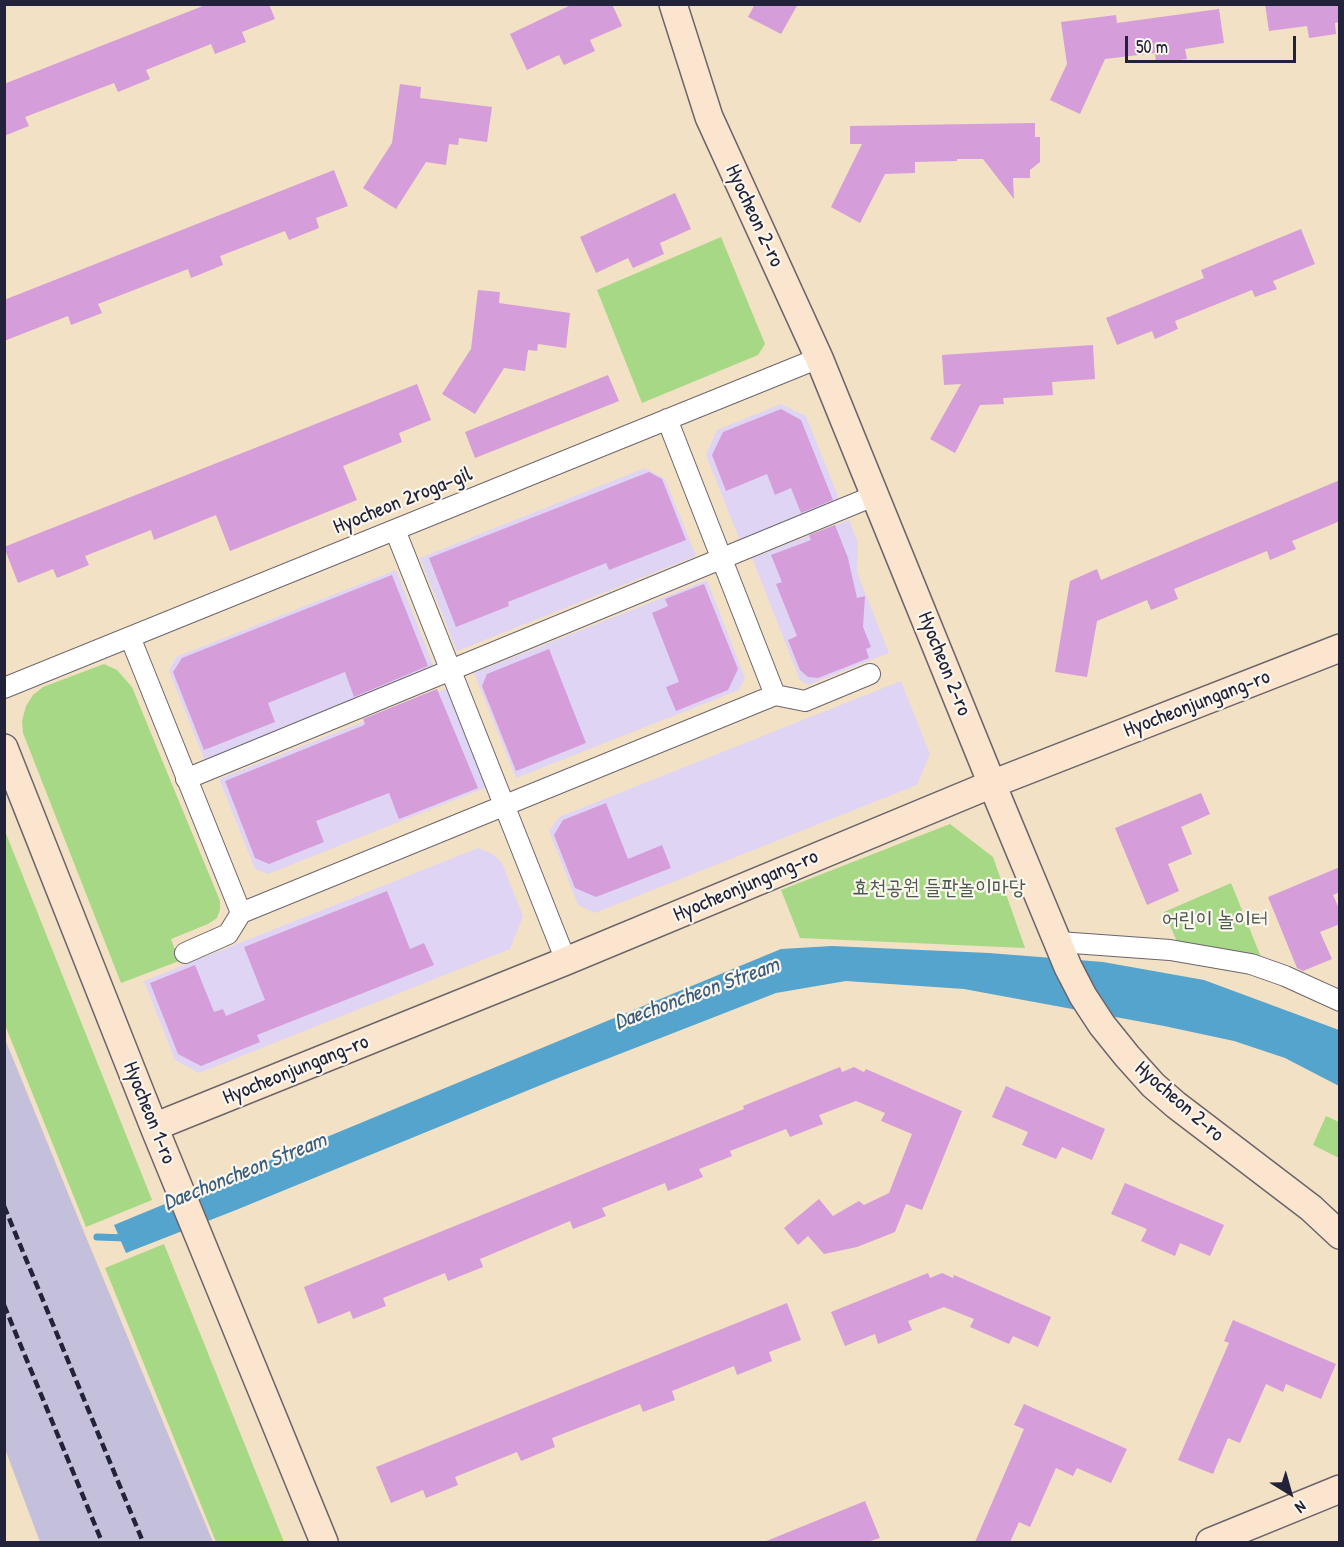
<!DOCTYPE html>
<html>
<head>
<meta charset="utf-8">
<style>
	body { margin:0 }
	#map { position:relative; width:1344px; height:1547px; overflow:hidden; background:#f2e1c5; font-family:"Patrick Hand",sans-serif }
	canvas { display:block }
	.frame { position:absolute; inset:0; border:6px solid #22223b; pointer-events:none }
	.north { position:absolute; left:1260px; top:1463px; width:60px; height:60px; -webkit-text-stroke:4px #fbf7ec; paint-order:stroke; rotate:143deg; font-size:16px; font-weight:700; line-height:24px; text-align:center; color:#22223b }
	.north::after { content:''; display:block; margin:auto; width:21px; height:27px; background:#22223b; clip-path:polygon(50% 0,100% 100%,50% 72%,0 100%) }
	.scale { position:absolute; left:1125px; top:36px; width:171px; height:27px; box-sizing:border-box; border:3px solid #22223b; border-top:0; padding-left:8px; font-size:18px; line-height:21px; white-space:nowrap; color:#22223b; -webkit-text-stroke:4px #fbf7ec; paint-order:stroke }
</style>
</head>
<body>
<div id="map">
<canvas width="1344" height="1547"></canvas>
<div class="frame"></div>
<div class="north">N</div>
<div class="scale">50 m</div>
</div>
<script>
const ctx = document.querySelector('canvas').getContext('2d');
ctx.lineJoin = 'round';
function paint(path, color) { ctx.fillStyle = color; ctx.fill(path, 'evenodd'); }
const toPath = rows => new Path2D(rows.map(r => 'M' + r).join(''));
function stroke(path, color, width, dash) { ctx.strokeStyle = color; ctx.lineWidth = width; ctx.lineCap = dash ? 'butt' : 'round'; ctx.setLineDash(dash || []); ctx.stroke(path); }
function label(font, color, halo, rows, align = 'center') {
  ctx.font = font + ' "Patrick Hand","Poor Story",sans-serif'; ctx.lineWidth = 4.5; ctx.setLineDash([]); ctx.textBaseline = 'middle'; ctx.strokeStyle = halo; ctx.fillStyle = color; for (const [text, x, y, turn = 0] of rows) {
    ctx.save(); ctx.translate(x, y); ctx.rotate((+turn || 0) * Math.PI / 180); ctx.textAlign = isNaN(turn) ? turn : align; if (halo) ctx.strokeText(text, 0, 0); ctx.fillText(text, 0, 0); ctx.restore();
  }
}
paint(toPath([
	[781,404,806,416,840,501,740,541,706,455,717,430],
	[645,468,665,479,696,556,457,651,420,558],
	[849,520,858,543,857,572,889,653,808,685,800,680,752,558],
	[396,570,435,670,205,761,169,671,176,657],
	[707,580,745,678,739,690,516,778,474,673],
	[901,681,930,754,917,785,595,913,578,905,549,831,559,817],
	[448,688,487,787,268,874,255,869,219,779],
	[478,848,493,854,502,863,523,916,510,949,199,1073,175,1060,144,981]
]), '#e0d4f4');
paint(toPath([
	[5,1039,81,1225,213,1542,40,1542,5,1449]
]), '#c4c0db');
paint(toPath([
	[721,237,765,344,758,355,642,403,597,290],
	[104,664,117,670,132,687,220,901,220,910,217,918,208,924,171,939,179,961,121,983,23,733,22,721,26,706,33,695,43,687],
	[950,824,993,857,1025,948,800,938,781,890],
	[5,831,152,1200,86,1227,5,1025],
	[1231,883,1261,957,1178,944,1164,912],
	[1326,1116,1339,1122,1339,1158,1313,1145],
	[164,1244,284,1542,216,1542,105,1268]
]), '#a7d886');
paint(toPath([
	[832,946,989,953,1103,962,1204,980,1339,1030,1339,1086,1285,1058,1234,1041,1164,1026,964,989,846,981,776,993,558,1078,236,1210,126,1253,114,1225,781,949]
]), '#55a4ce');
stroke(toPath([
	[97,1237,127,1238]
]), '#55a4ce', 7);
paint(toPath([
	[208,4,269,4,275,19,242,32,246,42,215,54,211,44,146,70,150,79,118,92,114,83,25,117,29,126,4,136,4,84],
	[573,4,612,4,622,26,590,40,595,51,564,65,559,55,527,70,510,34],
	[755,4,798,4,781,34,748,17],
	[1265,4,1340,4,1340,22,1335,23,1336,34,1309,38,1307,26,1269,31],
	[1219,9,1224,43,1185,49,1187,59,1156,63,1155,53,1105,59,1080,114,1050,100,1067,64,1061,22,1116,15,1117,23],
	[400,84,421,87,420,98,492,107,487,142,459,138,458,145,449,144,446,165,426,162,396,209,363,188,392,143],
	[1035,123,1035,137,1040,137,1040,162,1030,170,1030,178,1013,178,1014,199,983,159,957,159,957,161,915,162,915,173,885,174,860,223,831,207,862,144,850,144,850,126],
	[334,170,348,206,316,218,319,228,289,240,285,231,220,256,223,265,191,278,188,269,98,304,102,313,71,325,68,316,4,341,4,300],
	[675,193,691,229,660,243,664,254,633,268,628,258,596,273,580,237],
	[1301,229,1315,264,1273,281,1277,289,1255,297,1252,290,1175,321,1178,329,1155,339,1152,331,1117,345,1106,318,1204,278,1201,270],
	[478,290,500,292,499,303,570,313,566,348,538,344,537,351,528,350,525,371,504,368,475,414,442,394,471,349],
	[1093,345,1095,379,1052,382,1053,395,1003,398,1004,404,980,405,955,453,930,439,961,384,944,385,942,355],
	[608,375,619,401,475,458,465,432],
	[417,384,431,420,399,433,402,442,343,466,357,500,230,551,216,515,154,540,151,530,85,556,89,565,57,578,53,569,18,583,4,547],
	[781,409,801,420,833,500,801,513,791,488,775,495,767,474,726,491,712,455,723,432],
	[649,472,662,479,686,540,609,570,606,563,508,602,509,606,456,627,429,558],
	[1340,480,1340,521,1292,541,1296,549,1270,560,1267,551,1174,589,1178,599,1151,610,1147,600,1097,621,1087,677,1055,672,1070,581,1097,569,1101,580],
	[835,525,848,558,857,598,865,596,863,627,871,647,866,649,869,658,818,678,808,677,800,670,788,640,797,636,776,584,782,582,771,555,811,540,809,535],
	[392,575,428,666,354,697,345,672,268,703,275,722,204,750,173,672,182,658],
	[704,584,738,669,728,690,676,711,666,687,679,682,652,613,668,606,665,599],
	[549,649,586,743,516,771,482,686,487,674],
	[437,689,478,788,399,819,389,793,316,821,324,842,269,864,255,858,225,781,362,726,365,724,363,719],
	[1201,793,1210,814,1181,827,1192,854,1168,864,1179,891,1147,905,1115,828],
	[606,803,628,859,662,845,671,868,596,897,575,888,554,835,563,820],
	[1340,867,1340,892,1333,895,1340,911,1340,924,1320,932,1332,959,1303,971,1297,968,1268,897],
	[387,891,410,949,424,943,434,965,257,1035,260,1042,201,1066,178,1054,150,983,195,965,214,1012,223,1009,226,1016,265,1000,244,947],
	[840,1067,842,1072,854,1067,864,1072,866,1069,962,1111,922,1210,906,1204,895,1232,857,1247,824,1254,808,1236,798,1245,784,1228,819,1199,833,1216,859,1201,864,1205,889,1193,912,1134,881,1121,885,1113,856,1101,819,1115,823,1124,790,1137,786,1129,730,1151,732,1156,699,1169,703,1177,668,1191,665,1183,602,1208,606,1216,573,1229,570,1221,480,1259,483,1267,448,1281,445,1273,383,1298,386,1306,353,1319,350,1311,318,1324,304,1287,744,1109,743,1106],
	[1006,1086,1105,1129,1092,1160,1062,1147,1056,1159,1022,1145,1028,1132,992,1117],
	[1125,1183,1224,1225,1210,1256,1180,1243,1175,1256,1141,1241,1147,1229,1111,1214],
	[928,1273,930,1278,942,1273,953,1278,954,1275,1051,1317,1038,1347,1013,1336,1009,1344,970,1327,974,1319,944,1307,908,1321,912,1330,878,1344,875,1334,845,1346,831,1312],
	[787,1303,801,1340,769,1352,772,1361,737,1375,734,1366,672,1391,675,1400,643,1412,640,1404,552,1438,555,1447,521,1461,517,1452,455,1477,458,1485,426,1498,423,1490,391,1503,376,1467],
	[1233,1320,1336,1364,1321,1399,1286,1384,1283,1392,1266,1384,1240,1443,1228,1438,1213,1474,1178,1460,1229,1343,1224,1341],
	[1024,1404,1127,1449,1111,1483,1077,1468,1073,1476,1056,1468,1030,1527,1019,1522,1010,1542,975,1542,1024,1429,1014,1425],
	[865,1501,880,1538,867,1542,764,1542]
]), '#d59dd9');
const street = toPath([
	[395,530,566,961],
	[130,637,241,913,775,695,667,419],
	[4,688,819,358],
	[775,695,805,701,870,674],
	[186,779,876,495],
	[1059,942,1170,950,1251,964,1285,976,1340,1001],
	[185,953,228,934,241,913]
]);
const secondary = toPath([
	[673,4,709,117,819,358,992,784,1068,967,1083,996,1102,1025,1127,1056,1153,1085,1176,1105,1311,1208,1340,1235],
	[4,748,154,1127,324,1542],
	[154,1127,566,961,992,784,1340,648],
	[1210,1542,1340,1489]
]);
stroke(street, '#6b656b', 22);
stroke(secondary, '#6b656b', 30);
stroke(street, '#fff', 20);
stroke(secondary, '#fbe5cf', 27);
stroke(toPath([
	[4,1206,143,1542],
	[4,1305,102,1542]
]), '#22223b', 4.5, [9, 4.5]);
label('21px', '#22223b', '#fbf7ec', [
	["Hyocheon 2-ro",754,216,65],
	["Hyocheon 2roga-gil",403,501,-22],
	["Hyocheon 2-ro",944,664,68],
	["Hyocheonjungang-ro",1197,704,-21],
	["Hyocheonjungang-ro",746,886,-23],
	["Hyocheonjungang-ro",296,1070,-22],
	["Hyocheon 2-ro",1179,1102,41],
	["Hyocheon 1-ro",149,1113,68]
]);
label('21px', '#4a5952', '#fbf7ec', [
	["효천공원 들판놀이마당",939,888],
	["어린이 놀이터",1215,920]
]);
label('italic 22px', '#395c7d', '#fbf7ec', [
	["Daechoncheon Stream",697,994,-20],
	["Daechoncheon Stream",245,1172,-22]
]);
</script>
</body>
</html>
